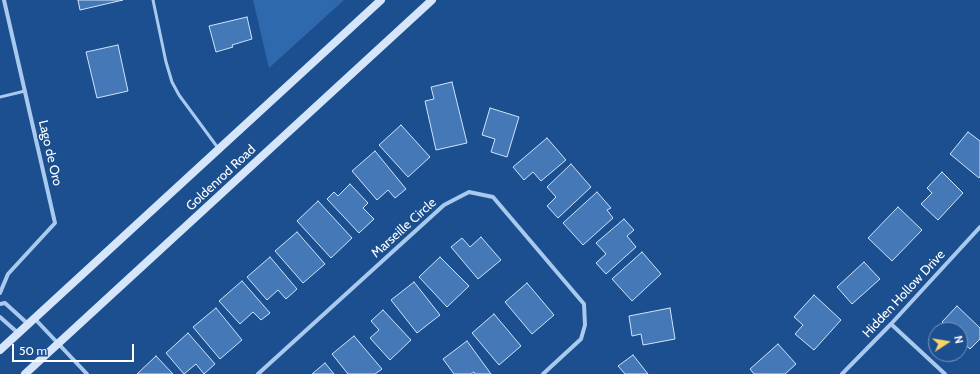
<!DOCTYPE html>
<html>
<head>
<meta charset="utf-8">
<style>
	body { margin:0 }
	#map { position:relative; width:980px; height:374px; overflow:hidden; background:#1b4f8f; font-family:Cabin,sans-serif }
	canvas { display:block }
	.north { position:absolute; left:928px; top:322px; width:40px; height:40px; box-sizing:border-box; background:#1b4f8f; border:1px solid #7695bc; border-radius:50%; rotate:78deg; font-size:11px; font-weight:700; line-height:16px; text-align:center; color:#fff }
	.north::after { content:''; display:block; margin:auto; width:14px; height:18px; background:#ffd166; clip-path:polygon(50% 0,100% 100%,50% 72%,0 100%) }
	.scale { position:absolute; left:12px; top:344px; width:122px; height:18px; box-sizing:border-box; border:2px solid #fff; border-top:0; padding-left:5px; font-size:12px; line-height:14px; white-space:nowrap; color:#fff; -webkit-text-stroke:3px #1b4f8f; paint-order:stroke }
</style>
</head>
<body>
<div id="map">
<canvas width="980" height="374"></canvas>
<div class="north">N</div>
<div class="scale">50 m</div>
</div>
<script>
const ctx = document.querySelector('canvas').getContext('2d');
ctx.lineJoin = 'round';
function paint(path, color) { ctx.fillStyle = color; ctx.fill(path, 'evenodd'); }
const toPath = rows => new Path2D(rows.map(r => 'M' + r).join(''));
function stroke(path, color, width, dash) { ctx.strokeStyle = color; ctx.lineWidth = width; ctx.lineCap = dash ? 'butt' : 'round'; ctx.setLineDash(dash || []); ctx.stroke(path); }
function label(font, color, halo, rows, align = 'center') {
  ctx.font = font + ' Cabin,sans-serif'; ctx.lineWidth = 3.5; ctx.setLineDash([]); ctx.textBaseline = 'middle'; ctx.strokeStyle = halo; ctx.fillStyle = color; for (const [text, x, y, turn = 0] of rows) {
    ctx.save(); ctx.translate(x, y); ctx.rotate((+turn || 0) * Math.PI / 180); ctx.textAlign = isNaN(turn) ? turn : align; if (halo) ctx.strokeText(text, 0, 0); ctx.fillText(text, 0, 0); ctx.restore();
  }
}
paint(toPath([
	[253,0,344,0,269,68]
]), '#2e69ad');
const building = toPath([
	[78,0,123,0,80,10,78,0],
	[247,17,252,39,232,45,233,47,216,52,209,26,247,17],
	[118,45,128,91,97,98,86,52,118,45],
	[452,82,467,143,436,150,425,101,434,99,431,87,452,82],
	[490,108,519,117,507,157,491,152,495,139,482,135,490,108],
	[401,125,430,157,408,177,379,145,401,125],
	[968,132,980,141,980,176,979,178,950,154,968,132],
	[547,138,566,160,541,181,533,172,524,180,513,167,547,138],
	[375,151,406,189,395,198,388,190,377,200,352,171,375,151],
	[571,164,591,187,558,218,547,206,556,197,547,187,571,164],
	[942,172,963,193,938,220,921,204,932,193,927,188,942,172],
	[350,184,368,203,363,208,374,219,359,233,327,199,334,192,338,196,350,184],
	[597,192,611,208,607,210,613,218,583,245,563,223,597,192],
	[318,201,352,238,331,258,297,221,318,201],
	[898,207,922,230,892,261,868,238,898,207],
	[624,219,634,230,627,236,636,247,606,274,596,263,606,254,596,243,624,219],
	[297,232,325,264,303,283,275,251,297,232],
	[481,237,501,260,478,279,451,247,462,238,470,247,481,237],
	[642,252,661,274,632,301,612,279,642,252],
	[270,257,297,289,286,299,278,290,267,300,247,277,270,257],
	[440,257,469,286,447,307,419,277,440,257],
	[864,262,880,279,852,304,837,287,864,262],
	[242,281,270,313,261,320,253,312,240,324,219,301,242,281],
	[414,282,440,315,417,333,391,300,414,282],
	[527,283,554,315,532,334,505,302,527,283],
	[814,295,841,320,814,350,795,334,803,325,794,317,814,295],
	[957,306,980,328,980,339,970,349,960,340,960,330,950,330,942,322,957,306],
	[216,308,242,340,220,359,193,327,216,308],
	[670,308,675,339,643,345,641,334,632,336,629,316,670,308],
	[383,310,411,340,390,360,370,338,379,330,371,321,383,310],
	[494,314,521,346,499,365,472,333,494,314],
	[188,333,215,364,204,374,196,364,184,374,166,353,188,333],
	[354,336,382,369,375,374,348,374,332,354,354,336],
	[467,341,491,374,475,374,474,372,471,374,454,374,443,359,467,341],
	[778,344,796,364,785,374,754,374,750,369,778,344],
	[633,355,648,374,625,374,618,366,633,355],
	[156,356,173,374,137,374,156,356],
	[325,363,334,374,312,374,325,363]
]);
paint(building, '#4478b7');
stroke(building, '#cfe3fa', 1);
stroke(toPath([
	[153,0,166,62,172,82,179,95,218,148],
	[0,97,25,91]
]), '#a9c9ee', 3);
stroke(toPath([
	[0,293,8,274,55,223,4,0],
	[0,304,5,303,28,324],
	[0,317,18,333],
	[35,319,87,374],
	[891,324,945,374],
	[258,374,444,205,469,192,493,197,584,304,585,325,581,339,543,374],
	[842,374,891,324,980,227]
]), '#a9c9ee', 4);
stroke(toPath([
	[0,350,381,0],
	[25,374,432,0]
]), '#d6e6fa', 8);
label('13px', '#fff', '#1b4f8f', [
	["Lago de Oro",50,153,77],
	["Goldenrod Road",221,178,-43],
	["Marseille Circle",404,228,-42],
	["Hidden Hollow Drive",904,294,-47]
]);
</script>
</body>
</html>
